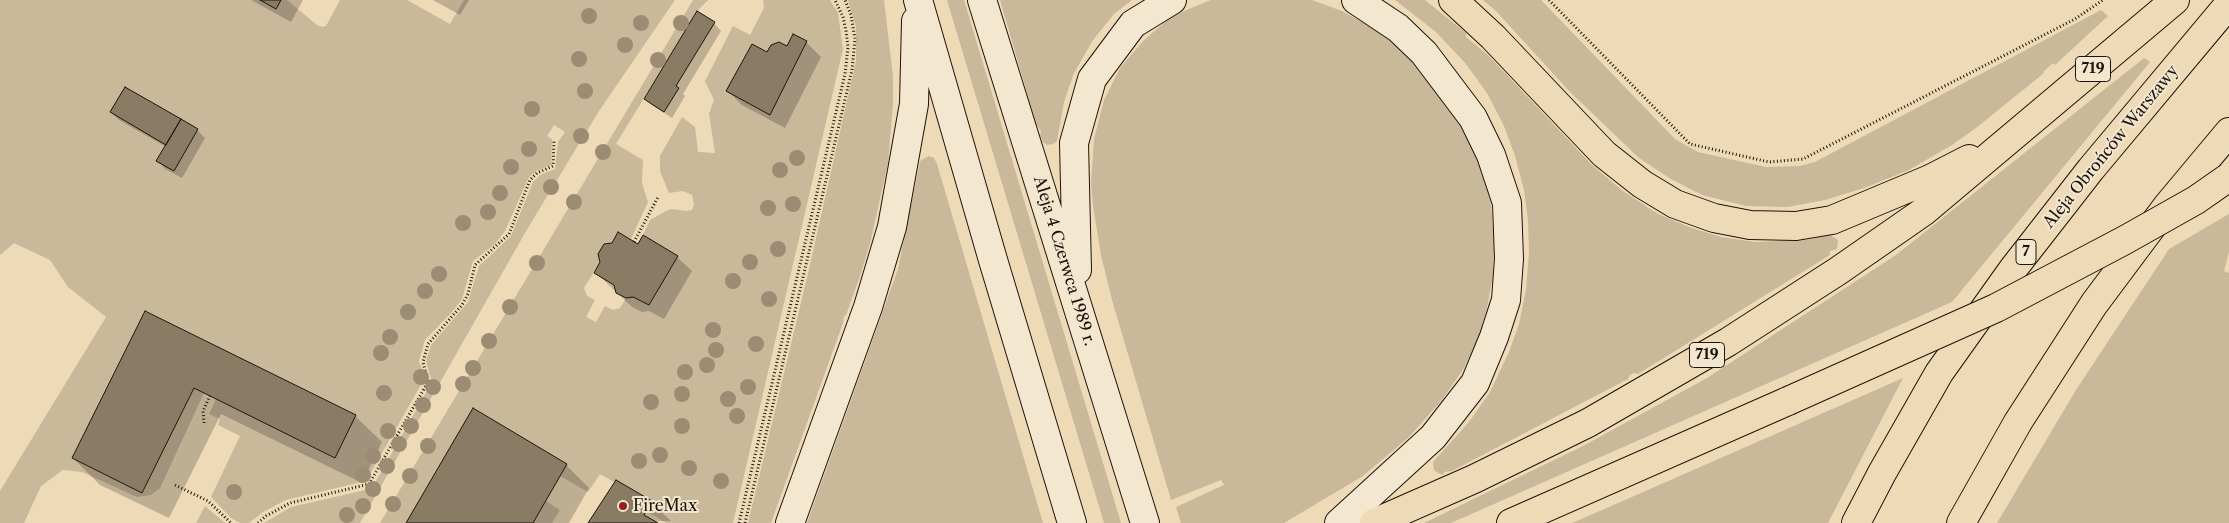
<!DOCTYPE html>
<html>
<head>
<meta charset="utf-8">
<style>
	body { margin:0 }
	canvas { display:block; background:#eedab7 }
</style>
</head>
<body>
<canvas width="2229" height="523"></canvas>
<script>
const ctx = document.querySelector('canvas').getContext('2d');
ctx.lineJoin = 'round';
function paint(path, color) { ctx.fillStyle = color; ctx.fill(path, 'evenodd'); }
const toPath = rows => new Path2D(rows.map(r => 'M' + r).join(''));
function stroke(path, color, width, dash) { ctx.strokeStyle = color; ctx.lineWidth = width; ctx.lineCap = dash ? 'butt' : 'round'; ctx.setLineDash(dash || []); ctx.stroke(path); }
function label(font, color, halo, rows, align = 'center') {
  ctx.font = font + ' "Libre Caslon Text",serif'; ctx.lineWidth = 4; ctx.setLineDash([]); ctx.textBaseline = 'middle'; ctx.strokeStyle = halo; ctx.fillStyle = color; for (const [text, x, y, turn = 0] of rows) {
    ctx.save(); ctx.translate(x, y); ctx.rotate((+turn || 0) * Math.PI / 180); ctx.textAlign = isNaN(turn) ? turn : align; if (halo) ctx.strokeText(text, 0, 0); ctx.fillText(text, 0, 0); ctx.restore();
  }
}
paint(toPath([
	[0,0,260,0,276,9,281,0,287,0,317,25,323,27,326,26,340,0,407,0,450,24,464,0,675,0,599,111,529,226,360,523,264,523,291,507,370,489,373,486,432,382,426,361,431,345,468,302,479,266,511,236,533,182,540,175,555,169,558,142,565,132,554,125,547,136,552,139,551,165,536,171,529,177,505,231,495,244,473,261,462,299,452,312,425,340,419,361,425,378,366,481,286,500,263,512,249,523,240,523,231,518,211,497,240,436,218,425,220,419,209,414,216,399,335,458,356,415,145,311,72,458,142,493,194,388,204,393,160,488,151,495,137,497,82,472,63,470,41,486,24,523,0,523,0,491,106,317,68,287,50,260,14,243,0,255],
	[693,0,708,0,697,11,616,144,643,160,642,183,648,202,631,239,618,232,612,243,604,244,600,262,584,288,587,296,595,300,586,317,596,322,605,306,613,310,620,308,626,298,633,297,649,305,678,256,643,235,650,220,666,211,671,209,687,211,692,210,694,205,692,195,683,191,669,193,660,171,660,156,682,117,695,127,698,152,715,153,709,114,714,100,705,81,733,26,750,35,764,8,763,0,830,0,838,13,843,49,733,523,666,523,646,511,652,501,616,480,614,482,600,474,588,492,560,476,567,464,474,408,406,523,380,523],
	[848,0,884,0,893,76,893,104,888,163,870,244,859,279,846,315,844,316,843,323,771,523,748,523,809,269,856,61,856,27],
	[947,0,964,0,1121,523,1104,523],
	[1000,0,1132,0,1114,14,1093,40,1074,73,1064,102,1057,141,1053,144,1047,145,1043,142,1040,135,1041,131,1036,124],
	[1211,0,1312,0,1342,11,1376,30,1405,51,1455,107,1483,167,1491,201,1494,245,1493,276,1487,308,1478,338,1464,368,1442,400,1409,437,1363,476,1284,523,1181,523,1176,507,1224,485,1221,480,1171,500,1112,300,1101,255,1093,206,1091,183,1094,139,1104,100,1120,68,1144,40,1172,16],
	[1395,0,1425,0,1445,16,1466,33,1466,37,1488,55,1593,166,1623,191,1658,214,1692,228,1721,237,1755,242,1806,240,1830,235,1838,240,1837,249,1830,251,1830,255,1638,374,1634,373,1630,375,1628,379,1452,471,1444,472,1443,475,1438,473,1434,470,1433,462,1469,422,1490,392,1509,352,1519,324,1526,289,1529,252,1528,220,1524,190,1515,156,1504,126,1487,93,1466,64,1436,32],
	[1483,0,1541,0,1675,139,1698,152,1766,167,1800,166,1815,162,2101,10,2108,16,2055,65,2053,63,2043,72,2044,73,1976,128,1952,145,1909,170,1864,188,1825,200,1787,207,1746,206,1702,195,1671,179,1639,158,1570,92,1496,11],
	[2144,58,2150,62,1952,302,1451,523,1424,523,1583,446,1707,378,1896,255],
	[929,156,934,158,937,164,1043,523,807,523,898,269,920,161],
	[2229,214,2229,252,2224,271,2229,273,2229,523,1997,523,2076,390,2169,249],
	[1903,378,1828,523,1572,523,1609,507],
	[546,501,560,510,552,523,533,523],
	[205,506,225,523,196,523]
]), '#cab89a');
paint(toPath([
	[251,0,303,0,291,22],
	[433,0,469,0,460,15],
	[714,23,721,31,683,94,685,96,672,118,653,106,645,99],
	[794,35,806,42,821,57,785,128,742,105,728,91,768,54,787,48],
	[126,89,197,130,205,138,182,178,165,169,158,161,166,147,119,120,111,112],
	[639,245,677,257,692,271,664,319,649,311,642,312,632,307,596,273],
	[145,312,355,416,382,442,362,483,221,414,169,518,100,485,73,458],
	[474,410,566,465,589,488,569,523,407,523],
	[607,494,651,502,671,521,589,523]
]), '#0003');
const building = toPath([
	[260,0,281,0,276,9,260,0],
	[697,11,715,22,676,86,679,88,664,112,644,99,697,11],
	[793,34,807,41,770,115,726,91,752,44,767,52,771,45,779,42,787,46,793,34],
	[125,87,181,119,166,145,110,112,125,87],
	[181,119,198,129,174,171,156,161,181,119],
	[618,232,638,244,643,235,678,256,649,305,633,297,626,298,616,293,614,285,594,273,600,262,598,254,604,244,612,243,618,232],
	[145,311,356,415,335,458,194,388,142,493,72,458,145,311],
	[473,408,567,464,533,523,406,523,473,408],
	[616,480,652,501,644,515,658,523,588,523,616,480]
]);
paint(building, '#8a7b65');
stroke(building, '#1d140c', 1);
const secondary = toPath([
	[918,0,993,260,1072,523],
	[982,0,1145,523],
	[1077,270,1074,143,1092,79,1133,24,1172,0],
	[790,523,868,307,892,227,914,104,916,21],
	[1339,523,1433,437,1475,383,1494,337,1506,300,1509,259,1507,203,1491,155,1473,118,1424,53,1398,28,1356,0]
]);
const primary = toPath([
	[1453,0,1493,37,1604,154,1642,184,1675,204,1714,218,1750,225,1796,226,1832,220,1930,179,1969,159],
	[1374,523,1474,479,1588,423,1728,342,1838,271,1923,212,2175,0],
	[1511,523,1788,401],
	[1856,523,1882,473,1939,373,2013,269,2091,169,2229,4],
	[1961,523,2018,422,2094,304,2168,205,2229,132]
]);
stroke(secondary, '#1d140c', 30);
stroke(primary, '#1d140c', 30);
stroke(toPath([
	[1549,0,1690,144,1769,162,1803,159,2075,19,2103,0],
	[634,242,658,197],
	[204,423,203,411,210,396],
	[175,485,208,501,231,523],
	[258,523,266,516,290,503,369,484,428,382,423,362,428,344,462,305,468,294,475,265,509,234,530,180,537,173,553,166,554,141],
	[739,523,845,74,848,47,846,31,843,17,835,0],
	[745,523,852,70,855,39,851,15,845,0]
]), '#1d140c', 3, [1, 2.5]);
stroke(secondary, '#f4e7d0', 28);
stroke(primary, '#eedab7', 28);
const primaryBridge = toPath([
	[1788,401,1996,308,2125,240,2196,200,2229,177]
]);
stroke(primaryBridge, '#1d140c', 30, []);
stroke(primaryBridge, '#eedab7', 28);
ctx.fillStyle = '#9d8c74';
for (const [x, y] of [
	[589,16],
	[641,23],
	[681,23],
	[625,45],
	[579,59],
	[658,60],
	[585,91],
	[532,109],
	[581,136],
	[529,149],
	[603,152],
	[797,158],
	[511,167],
	[780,170],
	[551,187],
	[500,193],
	[574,202],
	[793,204],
	[768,208],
	[488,212],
	[463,223],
	[778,249],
	[750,262],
	[537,263],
	[439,274],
	[733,281],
	[425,291],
	[769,299],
	[510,307],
	[408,312],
	[713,330],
	[390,337],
	[489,341],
	[756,344],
	[716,350],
	[381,353],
	[707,365],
	[473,368],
	[685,372],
	[421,377],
	[463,384],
	[433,387],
	[748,387],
	[384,393],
	[682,394],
	[728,399],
	[651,402],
	[423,405],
	[737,416],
	[411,426],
	[682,426],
	[388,431],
	[399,444],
	[428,446],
	[660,455],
	[373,456],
	[639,461],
	[387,466],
	[689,468],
	[363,475],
	[410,476],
	[721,481],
	[373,489],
	[234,492],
	[393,504],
	[363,506],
	[347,515]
]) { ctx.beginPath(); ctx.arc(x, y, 8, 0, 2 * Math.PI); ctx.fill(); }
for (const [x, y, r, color] of [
	[623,506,5,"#8f2418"]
]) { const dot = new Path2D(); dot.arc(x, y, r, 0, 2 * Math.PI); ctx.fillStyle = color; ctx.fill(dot); stroke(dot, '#f4e7d0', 2); }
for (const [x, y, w] of [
	[2093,69,35],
	[2026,252,20],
	[1707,355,35]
]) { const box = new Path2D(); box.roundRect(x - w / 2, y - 12.5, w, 25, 4); ctx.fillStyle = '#f4e7d0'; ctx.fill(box); stroke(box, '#1d140c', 1); }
label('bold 15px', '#1d140c', null, [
	["719",2093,69],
	["7",2026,252],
	["719",1707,355]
]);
label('16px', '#1d140c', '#f4e7d0', [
	["Aleja Obrońców Warszawy",2111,147,-51],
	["Aleja 4 Czerwca 1989 r.",1064,261,73]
]);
label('16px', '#1d140c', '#f4e7d0', [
	["FireMax",633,506]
], 'left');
</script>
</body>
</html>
